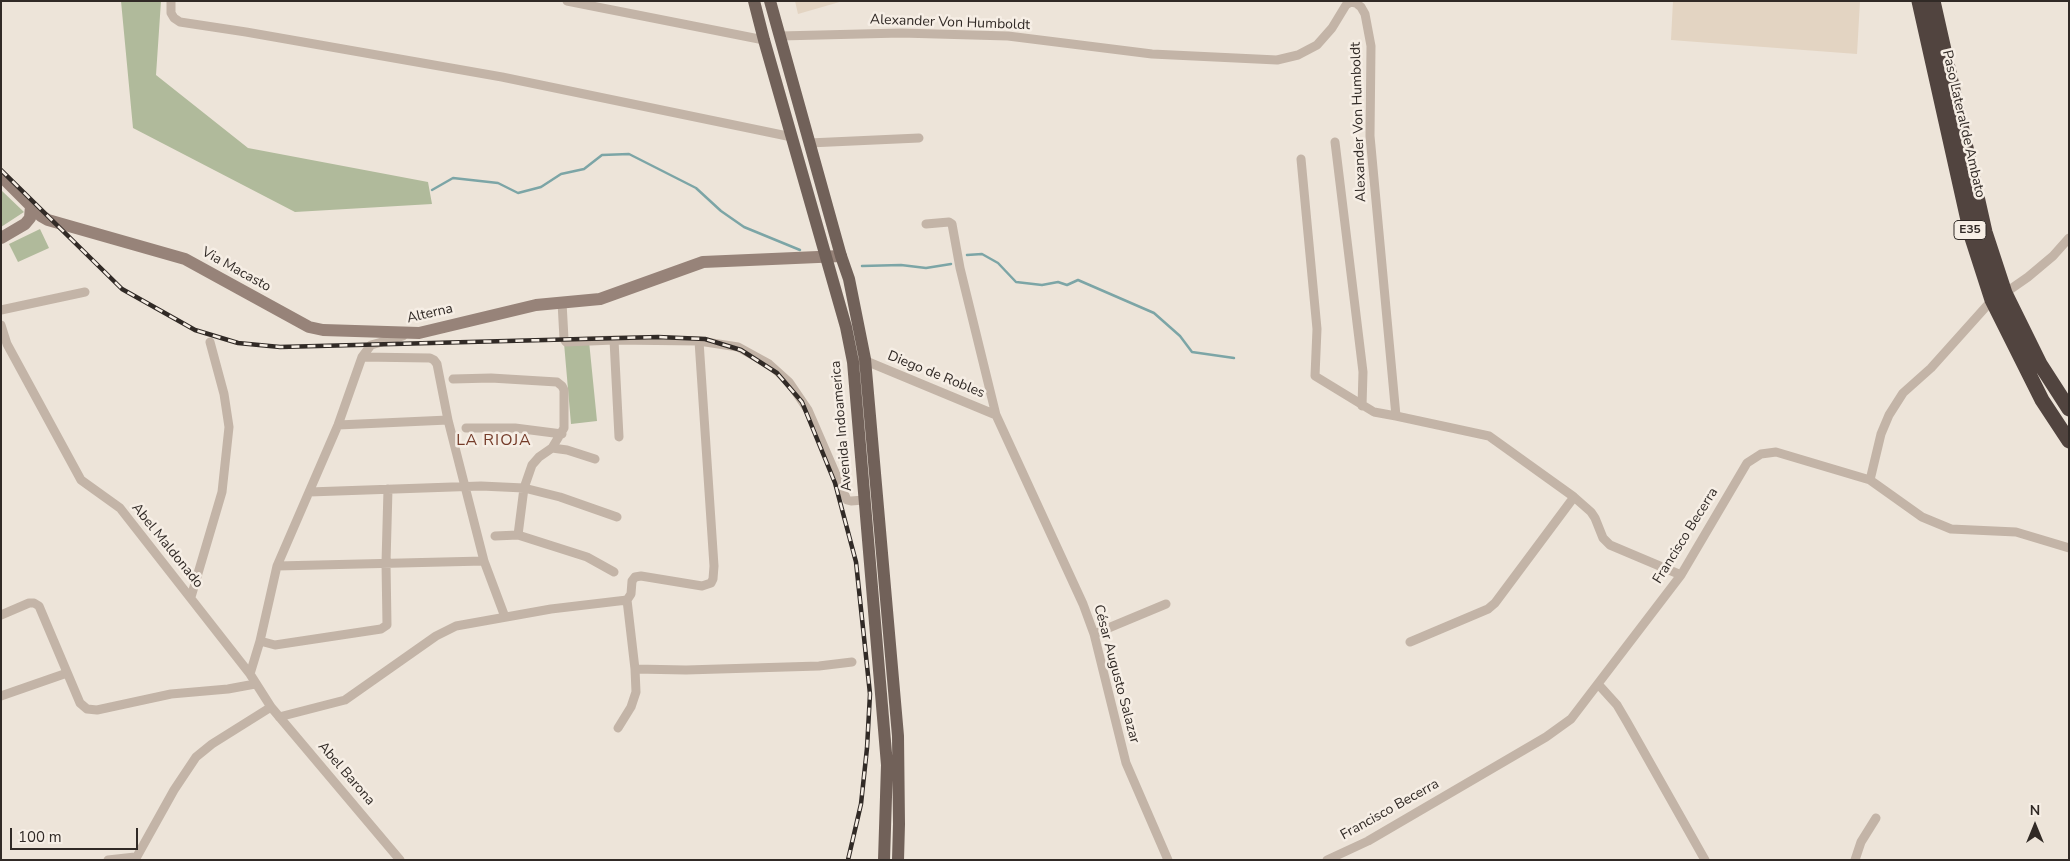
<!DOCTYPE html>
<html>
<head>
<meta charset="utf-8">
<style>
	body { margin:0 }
	#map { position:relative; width:2070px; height:861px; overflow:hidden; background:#ede4d9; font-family:"Nunito Sans",sans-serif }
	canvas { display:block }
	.frame { position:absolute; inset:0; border:2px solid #312a26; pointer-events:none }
	.north { position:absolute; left:2010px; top:801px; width:50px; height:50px; -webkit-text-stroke:4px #f6eee5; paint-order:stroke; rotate:0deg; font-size:14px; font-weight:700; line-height:20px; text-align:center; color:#312a26 }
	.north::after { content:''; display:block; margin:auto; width:18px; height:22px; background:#312a26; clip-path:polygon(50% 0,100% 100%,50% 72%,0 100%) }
	.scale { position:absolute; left:10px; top:828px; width:128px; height:22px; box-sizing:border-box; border:2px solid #312a26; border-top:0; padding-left:6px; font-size:15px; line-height:18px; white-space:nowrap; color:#312a26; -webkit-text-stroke:4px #f6eee5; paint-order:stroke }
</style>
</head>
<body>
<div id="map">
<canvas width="2070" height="861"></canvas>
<div class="frame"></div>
<div class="north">N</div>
<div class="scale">100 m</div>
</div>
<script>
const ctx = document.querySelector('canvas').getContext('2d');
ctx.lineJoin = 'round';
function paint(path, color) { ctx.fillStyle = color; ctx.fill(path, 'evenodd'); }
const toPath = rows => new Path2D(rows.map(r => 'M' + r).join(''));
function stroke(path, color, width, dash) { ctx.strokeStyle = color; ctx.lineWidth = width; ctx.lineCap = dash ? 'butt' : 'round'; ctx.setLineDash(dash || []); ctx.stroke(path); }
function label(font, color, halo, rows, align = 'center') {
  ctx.font = font + ' "Nunito Sans",sans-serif'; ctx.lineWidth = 5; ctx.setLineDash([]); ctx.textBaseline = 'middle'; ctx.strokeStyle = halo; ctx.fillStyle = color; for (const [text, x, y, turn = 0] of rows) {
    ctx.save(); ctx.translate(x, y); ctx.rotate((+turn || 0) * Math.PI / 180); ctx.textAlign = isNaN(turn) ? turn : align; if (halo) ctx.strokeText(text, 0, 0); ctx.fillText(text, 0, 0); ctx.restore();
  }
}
paint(toPath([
	[121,1,161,1,156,75,248,148,428,182,432,204,295,212,133,128],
	[1,190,24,212,1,227],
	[40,229,49,248,18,262,9,244],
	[589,341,597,421,571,424,564,343]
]), '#b0ba9b');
paint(toPath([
	[795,1,843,1,798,14],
	[1673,1,1860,1,1857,54,1671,40]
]), '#e3d4c2');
stroke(toPath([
	[432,190,453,178,498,183,518,193,541,187,561,174,584,169,602,155,629,154,696,188,721,211,744,227,800,250],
	[967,255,982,254,998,263,1016,282,1042,285,1058,282,1067,285,1078,280,1154,313,1180,336,1192,352,1234,358],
	[862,266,901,265,926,268,951,264]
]), '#7ca5a6', 2.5);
stroke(toPath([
	[171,1,171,13,174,18,180,22,246,32,502,77,792,137],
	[567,1,764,40],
	[780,36,901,33,1008,36,1152,54,1277,60,1298,55,1317,45,1332,28,1346,5,1351,2,1356,3,1361,7,1365,14,1371,46,1370,136,1396,416,1374,412,1315,376,1317,329,1301,159],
	[1335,142,1363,372,1362,406],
	[809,143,919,138],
	[926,224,949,222,952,224,960,268,996,415,1083,604,1094,634,1126,763,1168,860],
	[2005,293,2028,277,2053,256,2069,238],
	[562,302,564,339,566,342,614,340,699,341,738,347,769,364,789,382,808,410,847,500,851,501,864,500],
	[1,310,85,292],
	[1,325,7,344,81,480,120,508,250,674,271,707,400,860],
	[614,340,619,437],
	[362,357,430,358,434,360,437,364,448,420,484,561,505,617],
	[862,361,866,361,996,415],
	[453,379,491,378,557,382,562,386,564,390,564,428,552,448,539,457,532,465,524,488,518,535],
	[1396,416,1489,436,1574,497,1591,512,1595,518,1603,538,1610,545,1681,575],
	[338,425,448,420],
	[466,428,515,428,562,434],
	[552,448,567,450,595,459],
	[1870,480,1881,434,1889,415,1903,393,1931,368,1992,300],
	[309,492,481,486,524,488,560,497,617,517],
	[495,536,518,535,587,557,614,572],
	[277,566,484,561],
	[191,597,222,492,229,427,224,394,210,342],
	[1,615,29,603,34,603,39,606,80,703,87,709,97,710,171,694,228,689,255,684],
	[1094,634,1166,604],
	[260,641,275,645,381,629,387,625,386,563,388,489],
	[1410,642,1488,609,1495,603,1574,497],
	[635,669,686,670,819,666,852,662],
	[250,674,260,641,277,566,338,425,362,357,371,345,403,336],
	[1598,684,1617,705,1627,722,1705,860],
	[1,696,67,673],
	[279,717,345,700,436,636,456,626,551,609,627,600,631,594,632,581,635,577,641,576,702,586,711,583,713,579,714,566,699,341],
	[618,728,631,707,636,692,635,669,627,600],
	[108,860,135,857],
	[135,860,174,790,196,757,212,744,271,707],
	[1327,860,1368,841,1546,737,1571,719,1681,575,1747,463,1761,454,1776,452,1870,480,1922,517,1951,529,2016,532,2069,548],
	[1855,860,1861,842,1876,818]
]), '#c3b4a7', 9);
stroke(toPath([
	[1,176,41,216,48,220,185,259,309,327,323,330,419,333,536,305,600,299,703,262,841,256],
	[1,238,25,224,30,218,31,206]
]), '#978379', 12);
stroke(toPath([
	[754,1,764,40,846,327,853,362,887,765,884,860],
	[770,1,841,256,849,279,865,359,898,736,899,824,898,860]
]), '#716159', 12);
stroke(toPath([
	[1919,1,1972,238,1992,300,2042,400,2069,441],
	[1933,1,1985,232,2005,293,2040,364,2069,409]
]), '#51443f', 15);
const rail = toPath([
	[1,170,122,289,195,330,238,343,280,347,658,337,705,339,741,350,777,373,802,402,835,483,856,562,870,694,867,748,861,804,848,860]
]);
stroke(rail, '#312a26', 4.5);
stroke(rail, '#f6eee5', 2.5, [8]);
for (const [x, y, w] of [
	[1970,230,32]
]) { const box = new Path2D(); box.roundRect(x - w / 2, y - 9.5, w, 19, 4); ctx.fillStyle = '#f6eee5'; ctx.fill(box); stroke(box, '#312a26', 1); }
label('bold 12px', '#312a26', null, [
	["E35",1970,230]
]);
label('14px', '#312a26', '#f6eee5', [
	["Alexander Von Humboldt",950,23,2],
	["Alexander Von Humboldt",1359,122,-92],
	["Paso Lateral de Ambato",1963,124,77],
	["Via Macasto",236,270,29],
	["Alterna",430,314,-13],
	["Diego de Robles",936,375,22],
	["Avenida Indoamerica",842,426,-95],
	["Francisco Becerra",1686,536,-58],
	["Abel Maldonado",167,546,51],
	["César Augusto Salazar",1116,674,75],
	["Abel Barona",346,774,49],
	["Francisco Becerra",1390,810,-29]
]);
ctx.letterSpacing = '1px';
label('16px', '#753c2a', '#f6eee5', [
	["LA RIOJA",494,441]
]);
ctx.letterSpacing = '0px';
</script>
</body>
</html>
